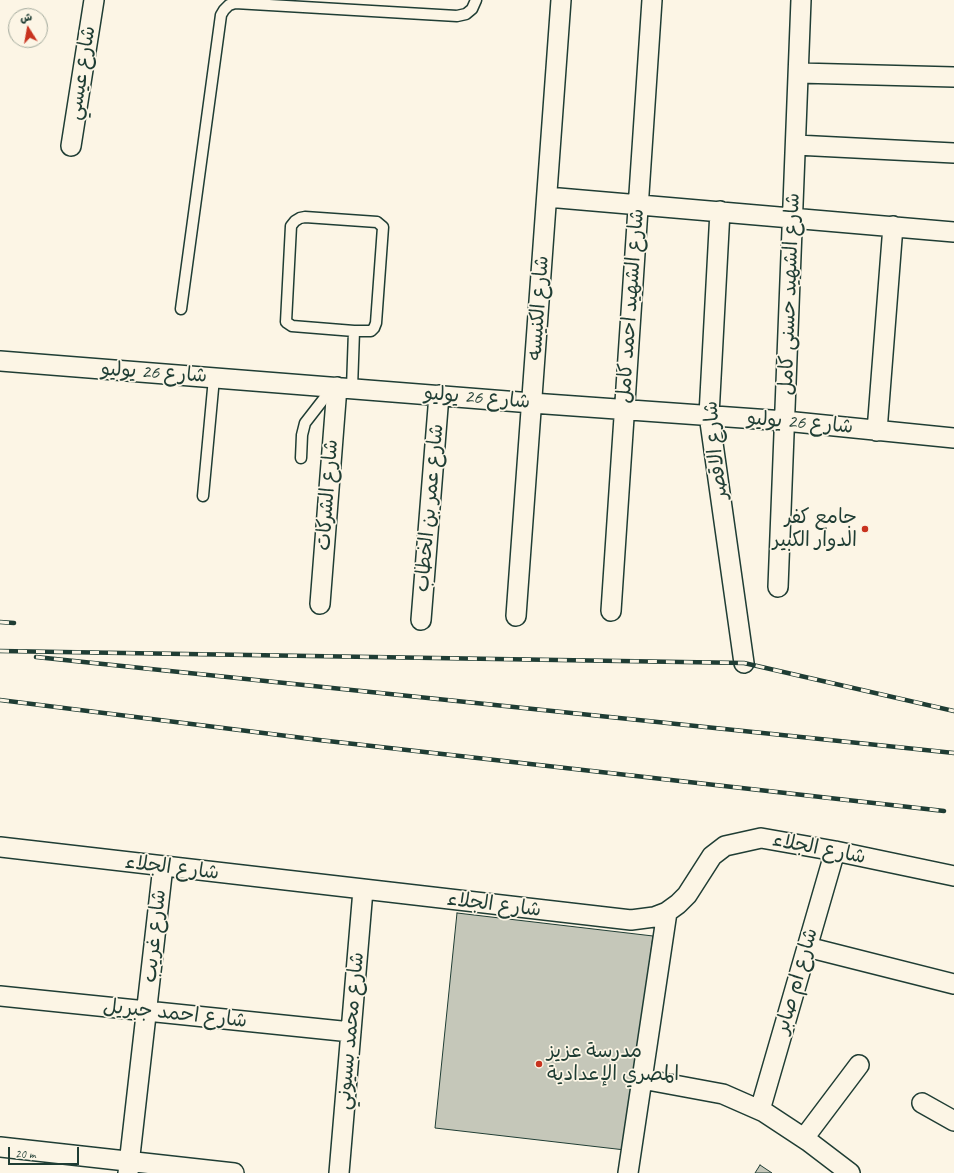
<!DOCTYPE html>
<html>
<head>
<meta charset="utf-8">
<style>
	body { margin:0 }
	#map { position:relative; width:954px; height:1173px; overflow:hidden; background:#fcf5e5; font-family:Caveat,"Playpen Sans Arabic",sans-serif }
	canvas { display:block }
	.north { position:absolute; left:8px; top:8px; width:40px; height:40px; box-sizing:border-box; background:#fcf5e5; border:1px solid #a4ab9e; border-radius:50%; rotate:349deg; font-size:11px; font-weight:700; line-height:16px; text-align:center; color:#1f3d34 }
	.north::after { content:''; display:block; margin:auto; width:14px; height:18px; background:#c8321e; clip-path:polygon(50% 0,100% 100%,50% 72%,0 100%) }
	.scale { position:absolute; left:8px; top:1147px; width:71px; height:18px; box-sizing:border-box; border:2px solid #1f3d34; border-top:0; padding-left:5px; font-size:12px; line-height:14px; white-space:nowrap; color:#1f3d34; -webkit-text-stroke:3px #fcf5e5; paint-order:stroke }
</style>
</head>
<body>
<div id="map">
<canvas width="954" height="1173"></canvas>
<div class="north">ش</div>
<div class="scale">20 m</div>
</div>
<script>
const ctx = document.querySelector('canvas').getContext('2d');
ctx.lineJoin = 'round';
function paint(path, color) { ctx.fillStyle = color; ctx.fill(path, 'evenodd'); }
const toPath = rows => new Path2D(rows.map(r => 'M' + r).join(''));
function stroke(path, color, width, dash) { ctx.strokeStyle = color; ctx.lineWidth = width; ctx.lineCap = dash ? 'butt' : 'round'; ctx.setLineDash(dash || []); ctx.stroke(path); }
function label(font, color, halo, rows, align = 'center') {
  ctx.font = font + ' Caveat,"Playpen Sans Arabic",sans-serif'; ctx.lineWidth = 3.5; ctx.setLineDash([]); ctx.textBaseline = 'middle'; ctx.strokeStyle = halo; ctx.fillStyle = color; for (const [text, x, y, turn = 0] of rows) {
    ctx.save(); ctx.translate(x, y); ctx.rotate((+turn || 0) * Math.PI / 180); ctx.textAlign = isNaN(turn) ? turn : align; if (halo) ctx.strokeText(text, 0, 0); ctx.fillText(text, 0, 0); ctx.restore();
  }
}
const building = toPath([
	[457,913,653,936,625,1150,435,1128,457,913],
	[760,1165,772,1173,755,1173,760,1165]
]);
paint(building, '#c5c7b9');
stroke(building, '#1f3d34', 1);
const service = toPath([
	[181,309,221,15,224,10,229,5,235,3,457,16,466,14,472,9,476,0],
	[352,388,354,331,371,331,374,328,376,323,383,227,377,222,305,217,300,218,295,221,291,226,286,322,292,326,354,331],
	[301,458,302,435,305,423,333,387],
	[203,496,214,378]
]);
const minor = toPath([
	[799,73,954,77],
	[796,145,954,153],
	[71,146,94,0],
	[547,197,954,232],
	[720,211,709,415,744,663],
	[0,361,532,403,785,421,954,438],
	[877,431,893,226],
	[778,587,801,0],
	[320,604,337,387],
	[611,611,652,0],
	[516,616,561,0],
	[421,620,439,395],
	[0,847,631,920,654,917,667,912,678,904,687,895,712,856,725,846,761,838,835,851,954,876],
	[807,947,954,984],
	[0,996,351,1032],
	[642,1079,723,1094,764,1112,808,1141,850,1173],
	[922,1103,954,1121],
	[760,1110,835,851],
	[804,1138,859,1065],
	[0,1147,234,1173],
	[128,1173,163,866],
	[339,1173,363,890],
	[628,1173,667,912]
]);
stroke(service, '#1f3d34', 13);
stroke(minor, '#1f3d34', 22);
stroke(service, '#fcf5e5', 10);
stroke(minor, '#fcf5e5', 19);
const rail = toPath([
	[0,622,14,623],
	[0,651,744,663,954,711],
	[36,657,954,753],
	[0,700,319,740,944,811]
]);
stroke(rail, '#1f3d34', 4.5);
stroke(rail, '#fcf5e5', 3, [9]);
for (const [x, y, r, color] of [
	[865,529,4,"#c8321e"],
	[539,1064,4,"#c8321e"]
]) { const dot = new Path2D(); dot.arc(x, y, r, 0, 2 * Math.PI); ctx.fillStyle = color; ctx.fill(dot); stroke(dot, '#fcf5e5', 1.5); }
label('20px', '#1f3d34', '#fcf5e5', [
	["شارع عيسي",82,73,-81],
	["شارع الشهيد حسنى كامل",790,294,-88],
	["شارع الشهيد احمد كامل",631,306,-86],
	["شارع الكنيسه",539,308,-86],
	["شارع 26 يوليو",154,373,4],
	["شارع 26 يوليو",477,398,5],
	["شارع 26 يوليو",800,423,5],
	["شارع الاقصر",716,450,-96],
	["شارع الشركات",328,495,-86],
	["شارع عمر بن الخطاب",430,508,-85],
	["شارع الجلاء",819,849,11],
	["شارع الجلاء",172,868,7],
	["شارع الجلاء",494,905,7],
	["شارع غريب",155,936,-84],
	["شارع ام صابر",797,981,-74],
	["شارع احمد جبريل",175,1014,6],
	["شارع محمد بسيوني",351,1031,-85]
]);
label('20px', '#1f3d34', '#fcf5e5', [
	["جامع كفر",857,518],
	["الدوار الكبير",857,541],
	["مدرسة عزيز",547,1052,"left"],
	["المصري الإعدادية",547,1075,"left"]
], 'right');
</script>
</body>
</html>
